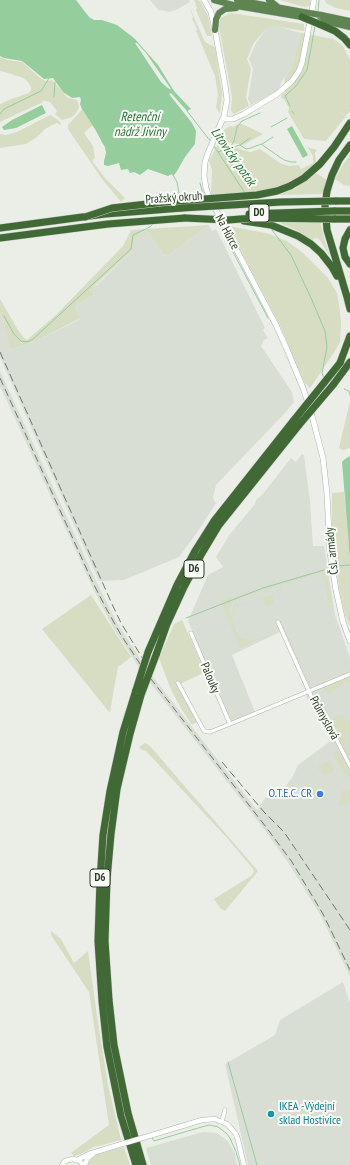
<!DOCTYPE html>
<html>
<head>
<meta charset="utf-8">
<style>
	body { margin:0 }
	canvas { display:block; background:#eaeee7 }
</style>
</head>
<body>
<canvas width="350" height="1165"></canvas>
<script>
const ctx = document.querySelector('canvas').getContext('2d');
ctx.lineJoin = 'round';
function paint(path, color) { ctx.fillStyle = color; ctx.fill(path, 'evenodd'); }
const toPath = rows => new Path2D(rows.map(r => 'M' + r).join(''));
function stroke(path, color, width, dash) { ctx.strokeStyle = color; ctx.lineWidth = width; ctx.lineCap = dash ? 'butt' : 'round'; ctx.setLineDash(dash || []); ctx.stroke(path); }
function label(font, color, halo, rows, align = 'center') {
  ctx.font = font + ' "PT Sans Narrow",sans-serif'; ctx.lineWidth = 4; ctx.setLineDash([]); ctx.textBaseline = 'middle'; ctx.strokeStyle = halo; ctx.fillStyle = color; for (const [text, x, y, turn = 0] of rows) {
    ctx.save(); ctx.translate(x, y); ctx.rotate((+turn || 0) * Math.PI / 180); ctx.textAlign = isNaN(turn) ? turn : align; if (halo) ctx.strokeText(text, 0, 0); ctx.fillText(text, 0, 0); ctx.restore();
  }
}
paint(toPath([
	[150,0,189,0,190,2,176,10,169,12,161,10,159,11],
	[269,24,301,33,291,68,281,83,279,90,251,105,248,99,253,69,249,59,256,43],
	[209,225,212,231,216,229,265,328,263,330,268,338,264,340,261,346,292,392,294,402,284,414,216,485,213,498,216,503,196,534,179,557,124,580,99,581,0,357,0,315,3,319,7,338,11,350,38,340,79,320,75,306,94,295,92,288,97,285,133,250,135,238,146,230,164,255,167,256],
	[0,371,96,581,116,621,146,668,257,810,265,798,268,798,274,795,285,787,292,778,298,765,332,740,307,699,306,690,280,632,232,655,255,712,231,722,188,621,208,575,223,567,216,557,230,534,255,504,256,500,262,495,291,458,296,462,302,454,304,455,310,501,313,546,324,546,335,615,350,658,350,977,321,916,289,864,264,829,141,671,111,624,91,584,0,386],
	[343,982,350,1003,350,1165,248,1165,225,1064,275,1035,280,1020],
	[203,1132,217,1133,228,1141,235,1154,237,1165,151,1165,146,1148]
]), '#d9ded5');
paint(toPath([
	[194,0,198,0,201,2,208,16,212,36,207,36,196,10,197,8],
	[280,0,310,0,310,6,304,7],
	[325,0,350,0,350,11,336,8,326,3],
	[189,6,205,42,215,47,222,93,220,113,216,108,218,95,215,76,196,31,197,29,192,19,193,17],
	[231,13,304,24,304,31,269,25,253,44,247,59,251,69,246,97,249,106,234,114,231,111,232,97,219,27,220,18],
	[301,33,333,39,338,42,343,46,350,60,350,111,326,141,304,139,288,112,289,108,284,99,281,98,282,94,285,93,283,89,285,78,291,68],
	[0,57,7,60,22,62,39,77,45,81,52,80,68,98,77,100,79,107,77,112,72,117,62,120,55,114,57,111,50,102,42,100,43,102,0,122,0,104,11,99,29,93,31,90,31,87,27,81,23,78,12,74,0,71],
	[82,109,93,125,84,133,93,146,95,158,92,161,105,178,125,198,121,202,102,179,68,129,68,125,79,113],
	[50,115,57,119,61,123,60,125,57,123,52,125,45,129,37,137,26,144,0,148,0,134,6,135,17,132],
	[238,124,242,124,263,134,243,145,219,141,225,129,230,126,233,127],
	[217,144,221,147,238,148,245,151,251,152,260,149,280,163,289,166,299,165,301,169,313,163,313,156,307,146,310,148,317,150,315,153,316,164,302,175,280,187,262,192,211,194,212,170,209,161,217,146],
	[350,155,350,186,344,185,335,179,344,163],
	[316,173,327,180,323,194,278,195,296,188],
	[279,220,320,221,325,242,331,258,319,239,315,238,312,240,296,230,282,224],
	[209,225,167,256,164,255,146,230,135,238,133,250,92,288,94,295,75,306,79,319,38,340,11,350,7,338,3,319,0,315,0,299,18,330,24,338,27,340,56,315,123,246,131,230],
	[228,226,266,233,287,241,303,253,328,278,337,293,340,311,341,325,340,342,333,354,310,388,304,382,281,327],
	[350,401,350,448,343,450,339,448],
	[344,492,350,559,350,626,345,615,339,588,332,532,332,493],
	[325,569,333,607,330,608,322,572,242,597,232,601,229,606,229,610,237,634,239,637,244,639,249,639,250,641,274,633,274,630,275,633,240,648,221,601],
	[280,589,282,591,272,595,275,604,266,607,263,598,234,607,237,616,235,615,233,607,236,603,238,605,277,593,276,590],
	[91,595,131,657,118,667,114,688,110,713,42,629],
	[182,620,205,672,178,685,197,722,192,725,182,710,171,690,159,658,174,624],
	[348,677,349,678,350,678,350,684,347,680,340,685,341,686,328,695,325,689,327,686],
	[339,714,341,716,342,715,347,722,350,720,350,759,330,721],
	[145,743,150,746,258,871,225,911,220,908,214,899,251,876,254,872,253,869,228,839,146,751,142,750,139,747],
	[337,750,340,752,346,763,345,764,350,772,350,780,333,755,334,752],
	[329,760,334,769,333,772,327,775,324,775,317,767],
	[350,789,350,800,341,806,338,802,341,799,342,791,343,790,345,793],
	[51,931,61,939,74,963,88,951,97,1016,108,1085,121,1140,94,1147,81,1154,74,1156,71,1153,109,1125,89,992,51,935],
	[124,1147,130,1165,87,1165,92,1158,98,1154]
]), '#d6ddc2');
paint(toPath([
	[0,0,76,0,89,17,94,20,102,20,117,25,134,38,158,65,174,91,191,109,187,111,171,93,169,94,192,123,196,131,195,144,185,157,177,171,174,175,173,176,172,174,168,176,148,169,140,175,134,172,130,173,128,169,121,170,119,163,108,166,104,165,104,161,106,153,105,147,103,144,95,129,82,109,80,104,81,100,80,97,72,98,63,92,53,78,44,79,22,61,4,58,0,56],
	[135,43,137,43,146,53,171,89,169,89,161,82],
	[42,105,46,113,16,128,4,130,2,127,12,120],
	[292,126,308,155,303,158,287,129],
	[350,456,350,559,342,462,345,459]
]), '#95cd9d');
stroke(toPath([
	[318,11,319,0],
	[54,97,55,82],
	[290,106,285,96,296,86,307,70,315,26],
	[187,111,211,142],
	[292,111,294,114],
	[0,114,4,109,41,91,49,78],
	[271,127,287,118],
	[262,144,273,137],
	[240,145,246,149,251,148,261,144,284,160,291,162,296,162],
	[214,146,245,193],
	[230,148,234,141,237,127,242,121,260,113],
	[218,152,240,145,250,138],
	[173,175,177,182,179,193,175,199],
	[200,183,203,194],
	[272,230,291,255,311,298,325,331,327,347,322,373,323,376,325,377],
	[224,235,268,318],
	[4,316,14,334,21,341,27,342,33,339,131,249,133,235,150,227,153,224],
	[344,389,349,391,350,395],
	[338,566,350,565],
	[186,618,263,588,324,570],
	[228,1062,257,1165],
	[152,1138,154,1141,205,1126,210,1125,218,1127,226,1133,230,1138,236,1152,240,1165]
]), '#95cd9d', 1);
const minor = toPath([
	[278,622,312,698,329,725,350,766],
	[191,633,230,724,350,674],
	[178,683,204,731,210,732,230,724],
	[222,1121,225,1110]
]);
const tertiary = toPath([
	[149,1136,202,1120,215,1119,227,1124,236,1134,238,1140,244,1165],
	[77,1160,89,1154,115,1146],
	[62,1165,65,1161,73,1159,80,1161,83,1165],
	[85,1165,87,1159,93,1154]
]);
const secondary = toPath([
	[204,0,211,12,215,30,225,85,227,100,224,116,208,153,205,162,204,176,206,188,208,194,222,222,276,325,286,347,303,388,311,412,323,458,327,494,330,553,336,590,343,622,350,641],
	[223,119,233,119,244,114,277,94,292,81,299,71,302,63,314,0]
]);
const trunk = toPath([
	[214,0,237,6,302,17],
	[237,0,303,12],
	[269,0,278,7],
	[321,15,350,21],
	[320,20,350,27],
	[215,30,216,19,219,13,225,9,236,8]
]);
const motorway = toPath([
	[319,24,335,31,344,38,350,45],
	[350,145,339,160,332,175,327,191,325,206,327,230,339,270,347,297,350,309],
	[290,186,304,178,320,164,334,147,350,123],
	[335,201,350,201],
	[334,211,350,211],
	[334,219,350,219],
	[244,221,271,225,298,236,311,244,321,253,332,267,337,276],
	[0,228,105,214,182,208],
	[350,230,345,239,343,248,345,257,350,264],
	[0,238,108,224,185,218],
	[340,363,350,336],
	[333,385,350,362],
	[148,652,177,585,195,551,214,521,294,420],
	[156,655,167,624,184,587,201,555,219,525,299,425],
	[136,690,123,732,110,791,103,835,100,881,98,941,102,1001,107,1047,121,1116,136,1165],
	[141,695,130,734,117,789,111,834,107,879,105,941,109,1000,114,1045,128,1113,143,1165]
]);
stroke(minor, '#aeb6aa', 4.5);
stroke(tertiary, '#aeb6aa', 5.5);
stroke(secondary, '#aab6a3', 6);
stroke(trunk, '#c4c9c3', 7);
stroke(motorway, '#c4c9c3', 8);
stroke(minor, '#fff', 3.5);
stroke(tertiary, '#fff', 4.5);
stroke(secondary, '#fff', 5);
stroke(trunk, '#5e8452', 6);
stroke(motorway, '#406935', 7);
stroke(toPath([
	[0,352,112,604,121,623,146,664],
	[0,378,93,583,107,610,121,635,144,670,266,827,292,862,323,914,350,970],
	[222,762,264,812,284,832,350,930]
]), '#697a62', 1, [8, 4]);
const tertiaryBridge = toPath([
	[115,1146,149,1136]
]);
const trunkBridge = toPath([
	[303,12,321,15]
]);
const motorwayBridge = toPath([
	[302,17,319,24],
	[182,208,281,202,335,201],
	[249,214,334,211],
	[85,217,112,208,165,202,257,195,277,191,290,186],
	[185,218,228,220,253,218,334,219],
	[294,420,340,363],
	[299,425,333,385],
	[136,690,148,652],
	[141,695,156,655]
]);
stroke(tertiaryBridge, '#aeb6aa', 5.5, []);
stroke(trunkBridge, '#c4c9c3', 7, []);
stroke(motorwayBridge, '#c4c9c3', 8, []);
stroke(tertiaryBridge, '#fff', 4.5);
stroke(trunkBridge, '#5e8452', 6);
stroke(motorwayBridge, '#406935', 7);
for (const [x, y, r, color] of [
	[320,794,4,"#3f7fe0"],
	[271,1114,4,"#0f9aa8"]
]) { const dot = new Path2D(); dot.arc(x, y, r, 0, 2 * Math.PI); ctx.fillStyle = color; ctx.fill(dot); stroke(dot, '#f9fbf7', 1.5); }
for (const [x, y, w] of [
	[259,213,20],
	[194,569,20],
	[100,878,20]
]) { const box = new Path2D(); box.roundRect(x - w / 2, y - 9, w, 18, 3); ctx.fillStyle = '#f9fbf7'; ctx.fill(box); stroke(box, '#2e3f27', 1); }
label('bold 11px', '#2e3f27', null, [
	["D0",259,213],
	["D6",194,569],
	["D6",100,878]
]);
label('12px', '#2e3f27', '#f9fbf7', [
	["Pražský okruh",174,198,-4],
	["Na Hůrce",227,232,62],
	["Čsl. armády",332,551,-96],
	["Palouky",210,678,67],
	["Průmyslová",324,718,61]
]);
label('12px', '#366cbe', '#f9fbf7', [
	["O.T.E.C. CR",312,794]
], 'right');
label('12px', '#0d838f', '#f9fbf7', [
	["IKEA -Výdejní",279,1107],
	["sklad Hostivice",279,1121]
], 'left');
label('italic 13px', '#257632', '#f9fbf7', [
	["Retenční",140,117],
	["nádrž Jiviny",140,132],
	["Litovický potok",233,157,55]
]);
</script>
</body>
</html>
